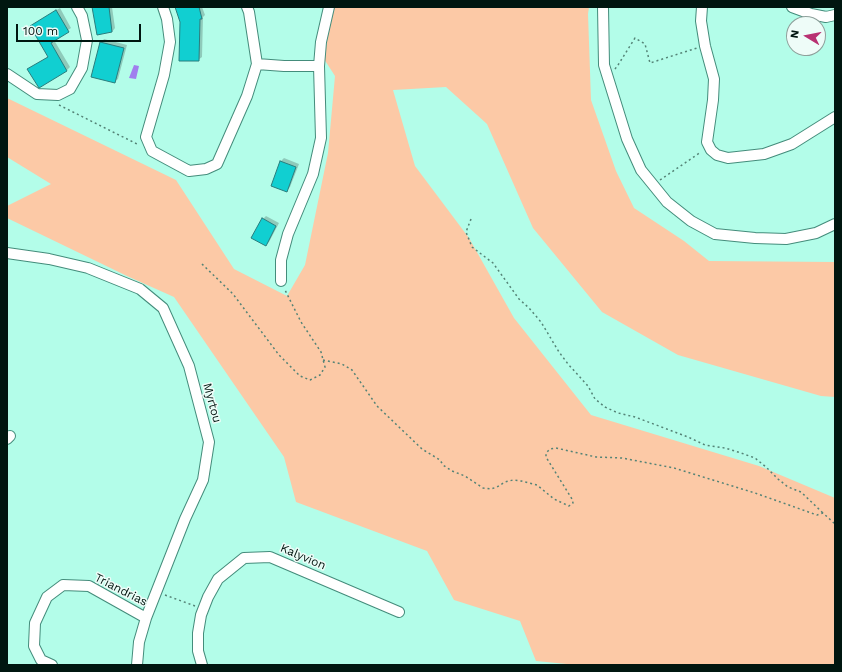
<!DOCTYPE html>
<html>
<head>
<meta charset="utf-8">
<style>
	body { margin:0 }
	#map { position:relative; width:842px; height:672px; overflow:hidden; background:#b3fde9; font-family:"Work Sans",sans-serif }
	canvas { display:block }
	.frame { position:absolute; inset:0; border:8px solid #001610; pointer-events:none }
	.north { position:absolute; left:786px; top:16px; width:40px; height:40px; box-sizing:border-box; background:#eefcf8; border:1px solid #8fa09b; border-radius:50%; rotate:280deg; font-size:11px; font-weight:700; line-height:16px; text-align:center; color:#001610 }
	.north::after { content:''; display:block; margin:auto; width:14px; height:18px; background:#b83172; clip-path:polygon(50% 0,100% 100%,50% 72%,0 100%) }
	.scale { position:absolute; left:16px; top:24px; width:125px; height:18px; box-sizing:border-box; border:2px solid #001610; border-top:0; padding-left:5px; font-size:12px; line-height:14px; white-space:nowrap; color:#001610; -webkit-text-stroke:3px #eefcf8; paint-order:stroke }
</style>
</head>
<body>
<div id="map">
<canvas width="842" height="672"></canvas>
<div class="frame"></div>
<div class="north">N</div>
<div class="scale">100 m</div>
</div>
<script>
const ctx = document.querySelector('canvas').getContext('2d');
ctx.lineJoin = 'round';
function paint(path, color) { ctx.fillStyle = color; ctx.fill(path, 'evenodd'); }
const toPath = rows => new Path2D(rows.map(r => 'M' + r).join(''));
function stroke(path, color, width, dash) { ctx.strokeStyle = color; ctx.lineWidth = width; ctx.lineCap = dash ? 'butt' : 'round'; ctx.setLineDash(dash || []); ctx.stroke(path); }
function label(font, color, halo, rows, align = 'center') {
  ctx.font = font + ' "Work Sans",sans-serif'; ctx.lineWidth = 3; ctx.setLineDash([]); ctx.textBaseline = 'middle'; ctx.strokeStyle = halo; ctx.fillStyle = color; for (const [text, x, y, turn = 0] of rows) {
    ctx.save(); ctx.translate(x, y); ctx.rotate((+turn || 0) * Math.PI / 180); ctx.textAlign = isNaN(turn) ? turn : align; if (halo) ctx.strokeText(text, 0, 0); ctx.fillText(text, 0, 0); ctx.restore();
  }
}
paint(toPath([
	[333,7,589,7,588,14,591,100,616,171,634,208,684,241,709,261,835,262,835,397,821,396,678,355,602,312,533,228,487,124,446,87,393,90,415,166,469,238,514,318,591,415,759,466,835,498,835,665,644,665,641,664,640,665,577,665,536,661,520,621,454,600,427,551,296,502,284,457,174,297,127,276,7,218,7,206,51,184,7,157,7,98,176,180,234,269,287,296,305,265,328,153,335,76,324,59]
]), '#fcc9a6');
paint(toPath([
	[134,65,139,66,136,79,129,78]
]), '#a07eee');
paint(toPath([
	[94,7,112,7,115,28,112,32,97,34],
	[176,7,202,7,205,15,203,17,202,57,198,60,181,22],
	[60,8,71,28,54,40,70,67,67,70,28,69,49,56,31,26],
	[104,39,127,45,118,79,114,82,101,43],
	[284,158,299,164,290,187,287,190,280,162],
	[266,216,279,223,269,242,266,245,263,219]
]), '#0003');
const building = toPath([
	[92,7,109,7,112,32,97,35,92,7],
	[175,7,199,7,202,19,200,19,199,61,179,61,180,22,175,7],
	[56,10,69,32,51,43,67,71,39,88,27,69,48,57,30,26,56,10],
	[100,42,124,48,115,83,91,77,100,42],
	[280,161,296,167,287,192,271,186,280,161],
	[262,218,276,226,266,246,251,238,262,218]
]);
paint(building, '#11cfd1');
stroke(building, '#2a7d7d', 1);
const street = toPath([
	[163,7,167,19,170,42,164,75,146,137,152,151,189,171,206,169,217,164,247,96,257,64,249,12,247,7],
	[603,7,604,65,627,139,641,170,667,202,691,221,715,234,755,238,786,239,816,233,835,224],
	[702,7,701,21,705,46,714,79,713,100,707,142,711,150,717,155,728,158,764,154,792,144,835,117],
	[792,7,811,14,826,17,835,15],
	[257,64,284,66,319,66],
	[7,74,37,94,58,95,70,89,82,68,87,40,82,16,77,7],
	[7,253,49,259,88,268,140,289,163,308,189,366,209,442,203,480,185,519,146,618,139,642,137,665],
	[281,281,281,260,288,234,313,174,321,138,319,66,321,42,329,7],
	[7,439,10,436],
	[52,665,41,660,34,646,35,623,47,597,63,585,89,586,146,618],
	[202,665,198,651,198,633,201,615,208,597,218,579,244,558,270,557,399,612]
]);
stroke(street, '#448c7b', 12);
stroke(toPath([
	[615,69,618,65,635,38,645,44,650,63,697,48],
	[59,105,139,145],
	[660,180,701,152],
	[471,219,466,232,472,247,493,263,519,299,529,308,541,322,559,352,568,364,588,386,595,399,605,407,618,413,635,417,688,437,705,445,725,448,741,453,755,458,766,467,778,479,788,487,801,492,823,513],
	[202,264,233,294,279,355,300,376,310,380,320,375,325,367,321,352,301,322,285,290],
	[323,360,342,364,352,370,377,406,422,449,440,460,443,465,452,471,465,476,483,488,491,489,497,487,505,482,513,480,521,481,537,485,554,499,569,506,573,503,572,499,546,457,546,453,550,449,556,448,596,457,622,458,674,468,755,493,817,515,823,513,835,524],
	[165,595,195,606]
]), '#548376', 1.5, [2, 3]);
stroke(street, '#fff', 10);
label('12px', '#001610', '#eefcf8', [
	["Myrtou",212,403,75],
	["Kalyvion",303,557,23],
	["Triandrias",121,590,27]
]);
</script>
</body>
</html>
